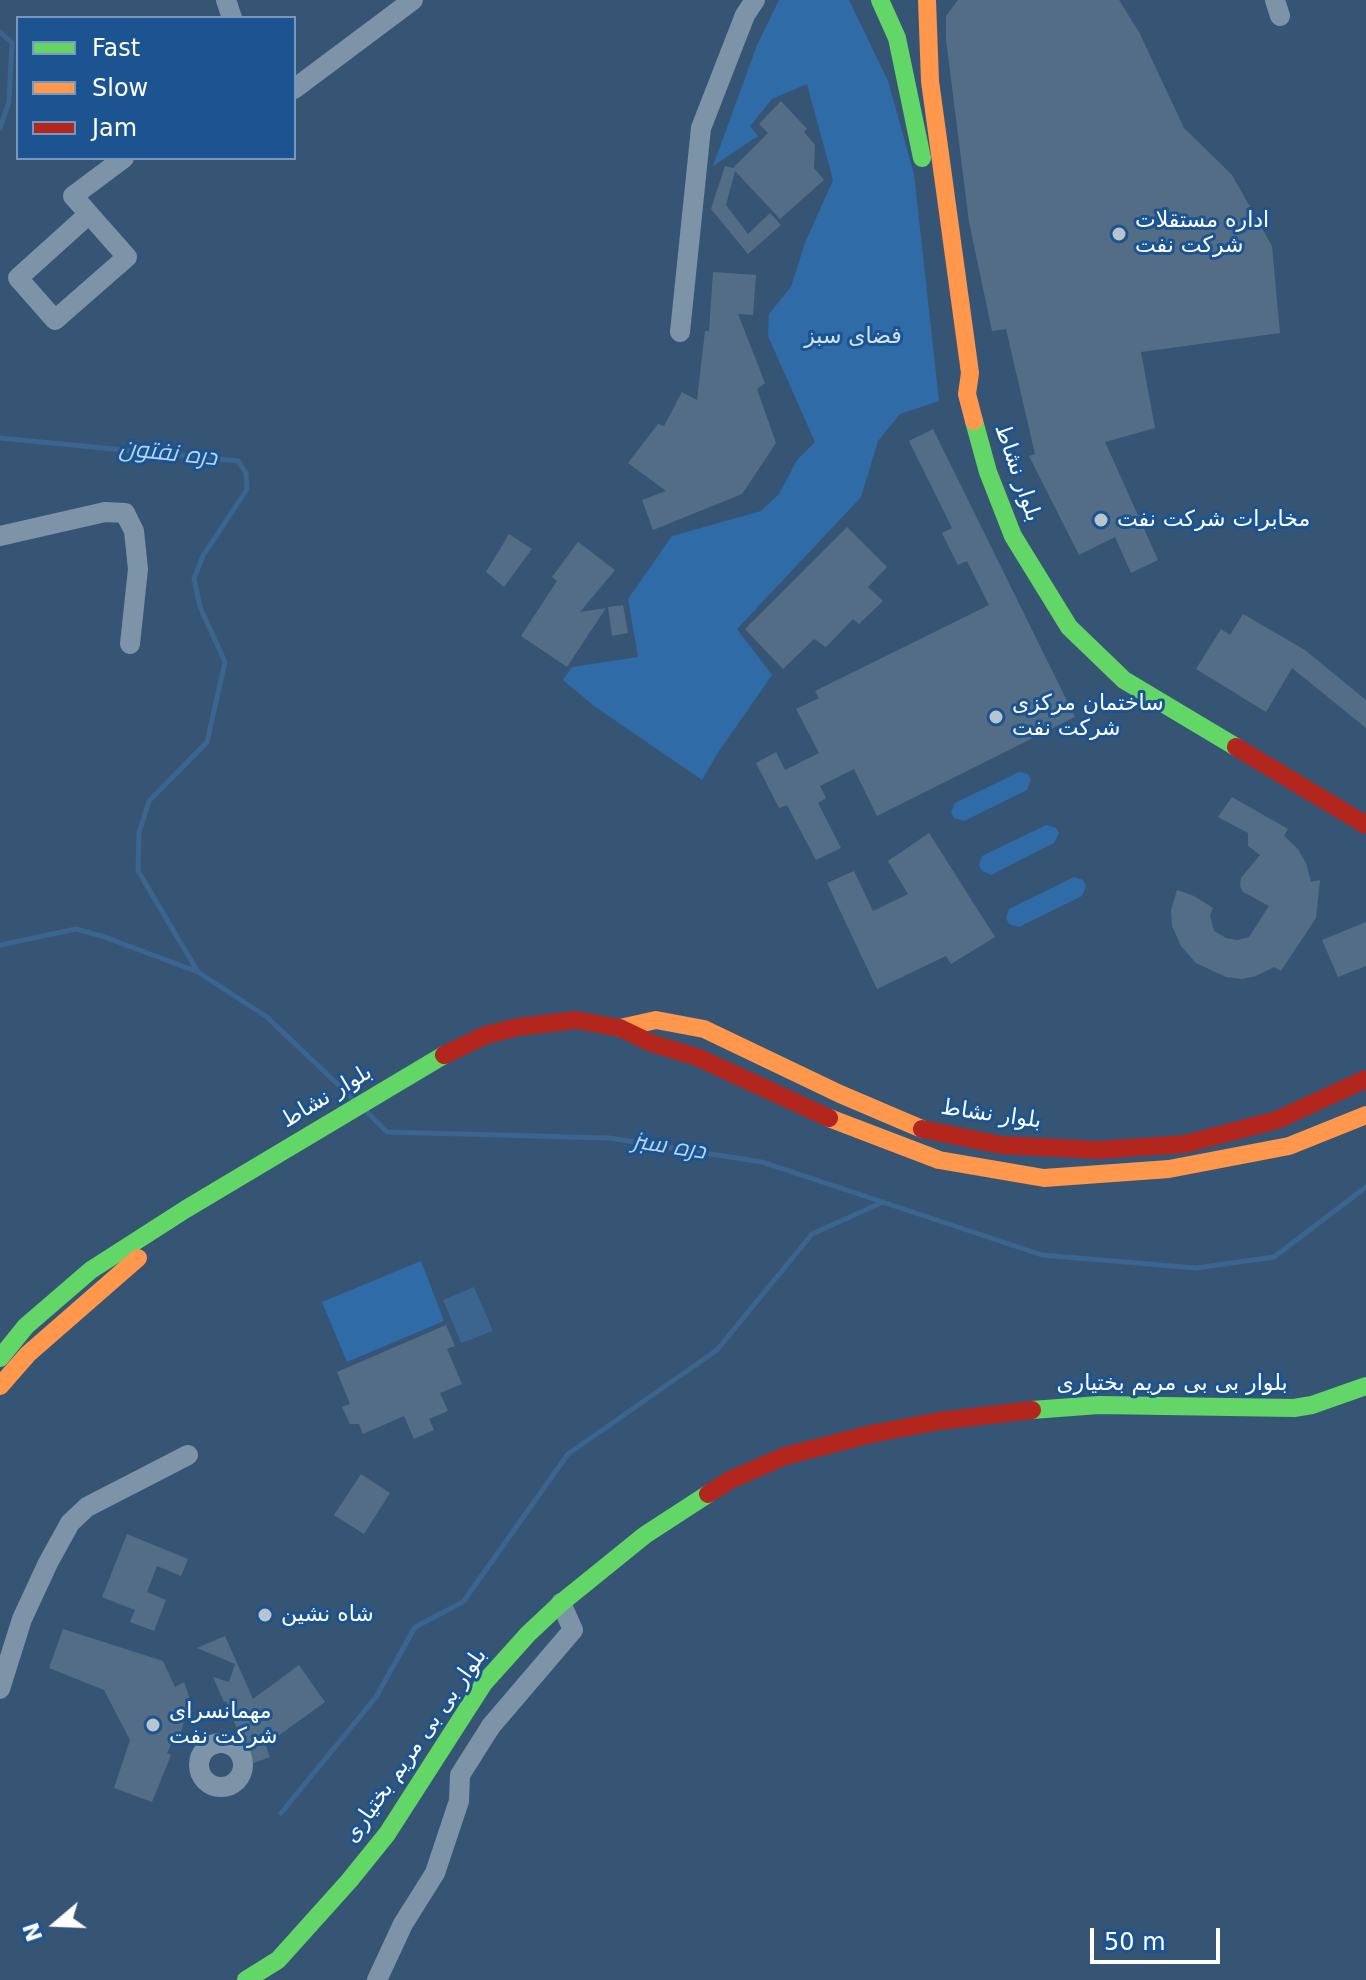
<!DOCTYPE html>
<html>
<head>
<meta charset="utf-8">
<style>
	body { margin:0 }
	#map { position:relative; width:1366px; height:1980px; overflow:hidden; background:#365575; font-family:"DejaVu Sans",sans-serif }
	canvas { display:block }
	.legend { position:absolute; left:16px; top:16px; width:280px; height:144px; box-sizing:border-box; background:#1b5490; border:2px solid #7698bc; margin:0; padding:10px 14px; list-style:none; font-size:24px; color:#fff }
	.legend li { display:flex; align-items:center; gap:16px; height:40px }
	.legend b { width:40px; border:2px solid #7698bc }
	.north { position:absolute; left:16px; top:1884px; width:80px; height:80px; -webkit-text-stroke:6px #1b5490; paint-order:stroke; rotate:251deg; font-size:22px; font-weight:700; line-height:32px; text-align:center; color:#fff }
	.north::after { content:''; display:block; margin:auto; width:28px; height:36px; background:#fff; clip-path:polygon(50% 0,100% 100%,50% 72%,0 100%) }
	.scale { position:absolute; left:1090px; top:1928px; width:130px; height:36px; box-sizing:border-box; border:4px solid #fff; border-top:0; padding-left:10px; font-size:24px; line-height:28px; white-space:nowrap; color:#fff; -webkit-text-stroke:6px #1b5490; paint-order:stroke }
</style>
</head>
<body>
<div id="map">
<canvas width="1366" height="1980"></canvas>
<ul class="legend">
<li><b style="height:10px;background:#63d668"></b>Fast</li>
<li><b style="height:10px;background:#ff974d"></b>Slow</li>
<li><b style="height:10px;background:#b3261e"></b>Jam</li>
</ul>
<div class="north">N</div>
<div class="scale">50 m</div>
</div>
<script>
const ctx = document.querySelector('canvas').getContext('2d');
ctx.lineJoin = 'round';
function paint(path, color) { ctx.fillStyle = color; ctx.fill(path, 'evenodd'); }
const toPath = rows => new Path2D(rows.map(r => 'M' + r).join(''));
function stroke(path, color, width, dash) { ctx.strokeStyle = color; ctx.lineWidth = width; ctx.lineCap = dash ? 'butt' : 'round'; ctx.setLineDash(dash || []); ctx.stroke(path); }
function label(font, color, halo, rows, align = 'center') {
  ctx.font = font + ' "DejaVu Sans",Cairo,sans-serif'; ctx.lineWidth = 6; ctx.setLineDash([]); ctx.textBaseline = 'middle'; ctx.strokeStyle = halo; ctx.fillStyle = color; for (const [text, x, y, turn = 0] of rows) {
    ctx.save(); ctx.translate(x, y); ctx.rotate((+turn || 0) * Math.PI / 180); ctx.textAlign = isNaN(turn) ? turn : align; if (halo) ctx.strokeText(text, 0, 0); ctx.fillText(text, 0, 0); ctx.restore();
  }
}
paint(toPath([
	[779,0,849,0,888,81,914,174,939,401,900,414,878,441,861,497,737,629,772,675,717,754,702,780,594,706,563,680,572,667,638,657,628,599,672,536,761,511,779,494,797,460,815,442,768,336,769,314,791,287,805,243,833,180,807,84,772,99,750,126,758,136,713,166,757,45],
	[1019,772,1028,774,1031,780,1027,790,964,821,954,818,951,812,955,803],
	[1046,825,1056,828,1059,833,1054,843,991,875,982,871,979,865,982,856],
	[1074,877,1083,880,1086,886,1082,896,1019,927,1009,924,1006,918,1009,909],
	[421,1261,444,1321,347,1362,322,1302]
]), '#2f6ba6');
paint(toPath([
	[474,1287,493,1331,461,1343,443,1300]
]), '#3b648e');
stroke(toPath([
	[0,32,12,43,9,102,0,128],
	[0,438,238,461,246,473,247,489,203,556,194,578,200,607,225,662,207,742,149,801,139,833,138,871,198,972],
	[0,945,76,929,102,936,198,972,267,1017,352,1098],
	[368,1113,387,1132,609,1138,762,1162,1042,1255,1196,1268,1274,1257,1366,1187],
	[281,1813,376,1697,415,1627,463,1602,568,1454,717,1350,812,1234,883,1202]
]), '#3b648e', 5);
paint(toPath([
	[958,0,1119,0,1139,32,1184,128,1232,175,1272,246,1280,333,1141,352,1155,428,1105,442,1158,560,1131,573,1115,537,1079,555,1029,456,1035,454,1006,329,992,331,969,222,946,39,946,16],
	[781,101,807,129,804,132,815,145,814,168,824,180,780,219,735,171,726,205,748,234,770,213,781,225,748,254,711,209,725,166,733,168,768,133,759,124],
	[713,272,756,275,753,315,738,314,765,383,757,389,776,443,742,494,653,530,642,500,666,491,628,463,658,424,664,426,682,392,697,400,705,331,709,331],
	[933,429,1075,717,877,816,854,769,820,786,826,798,818,803,841,848,816,860,787,805,779,808,756,763,776,752,785,770,819,753,796,709,819,698,815,691,989,605,967,561,958,565,942,533,952,528,909,441],
	[847,527,887,567,868,587,883,601,859,624,853,619,826,647,814,639,783,669,745,629],
	[509,534,532,549,504,587,486,572],
	[578,542,615,570,580,612,606,608,567,667,521,636,557,581,552,577],
	[623,605,628,633,612,636,608,607],
	[1243,614,1305,650,1366,700,1366,728,1292,668,1266,712,1196,669,1221,629,1230,635],
	[1232,797,1288,829,1284,836,1298,849,1306,863,1311,882,1320,880,1316,918,1281,971,1274,967,1256,976,1242,979,1226,977,1196,963,1181,946,1172,926,1171,910,1177,890,1194,896,1213,908,1210,915,1214,931,1226,938,1238,940,1249,937,1269,906,1243,892,1240,886,1241,878,1260,855,1248,846,1248,833,1218,817],
	[929,833,995,937,951,964,946,956,877,989,827,883,854,871,873,911,908,894,888,861],
	[1366,922,1366,966,1338,977,1322,940],
	[446,1325,455,1346,447,1349,462,1384,440,1393,448,1411,429,1419,434,1430,414,1439,404,1416,363,1434,359,1424,350,1424,342,1407,350,1404,337,1372],
	[361,1474,390,1493,364,1534,334,1515],
	[127,1534,188,1559,181,1576,157,1566,147,1592,166,1600,154,1631,130,1622,135,1610,102,1597],
	[63,1629,163,1661,175,1687,184,1682,194,1711,186,1715,180,1735,175,1736,167,1753,171,1755,152,1802,114,1788,130,1740,104,1690,49,1668],
	[225,1636,253,1699,299,1665,325,1702,274,1739,265,1743,270,1757,251,1764,226,1701,224,1702,213,1677,229,1682,235,1664,197,1648]
]), '#546d86');
stroke(toPath([
	[226,0,232,18],
	[1275,0,1280,16],
	[294,89,413,0],
	[89,214,18,278,55,320,127,257,89,214,73,196,124,158],
	[680,332,701,128,745,15,755,0],
	[0,536,105,512,125,513,134,531,138,569,130,644],
	[0,1689,22,1619,48,1563,70,1523,87,1507,188,1455],
	'199 1765a22 22 0 1 1 44 0a22 22 0 1 1-44 0Z',
	[377,1980,403,1924,435,1873,459,1801,460,1775,491,1726,573,1630,561,1603]
]), '#7d93a8', 20);
stroke(toPath([
	[880,0,897,38,922,158],
	[974,421,988,472,1013,536,1069,627,1124,680,1236,747],
	[0,1358,26,1326,91,1270,186,1209,444,1055],
	[1032,1410,1099,1405,1294,1408,1312,1405,1366,1386],
	[246,1980,278,1960,349,1881,387,1834,484,1683,528,1634,561,1603,645,1535,708,1494]
]), '#63d668', 18);
stroke(toPath([
	[927,0,930,81,970,373,967,394,974,421],
	[620,1028,656,1020,704,1029,840,1094,922,1129],
	[829,1118,939,1160,1044,1178,1169,1169,1289,1146,1366,1115],
	[0,1386,28,1354,138,1258]
]), '#ff974d', 18);
stroke(toPath([
	[1236,747,1366,825],
	[444,1055,486,1035,518,1027,576,1020,620,1028,651,1043,697,1057,829,1118],
	[922,1129,1001,1145,1098,1150,1185,1144,1277,1120,1366,1079],
	[708,1494,730,1480,785,1456,871,1434,939,1421,1032,1410]
]), '#b3261e', 18);
for (const [x, y, r, color] of [
	[1119,234,8,"#b9c4cf"],
	[1101,520,8,"#b9c4cf"],
	[996,717,8,"#b9c4cf"],
	[265,1615,8,"#b9c4cf"],
	[153,1725,8,"#b9c4cf"]
]) { const dot = new Path2D(); dot.arc(x, y, r, 0, 2 * Math.PI); ctx.fillStyle = color; ctx.fill(dot); stroke(dot, '#1b5490', 3); }
label('22px', '#fff', '#1b5490', [
	["اداره مستقلات",1135,221],
	["شرکت نفت",1135,246],
	["مخابرات شرکت نفت",1117,520],
	["ساختمان مرکزی",1012,704],
	["شرکت نفت",1012,729],
	["شاه نشین",281,1615],
	["مهمانسرای",169,1712],
	["شرکت نفت",169,1737]
], 'left');
label('22px', '#cfe5fa', '#1b5490', [
	["فضای سبز",853,337]
]);
label('22px', '#fff', '#1b5490', [
	["بلوار نشاط",1017,473,71],
	["بلوار نشاط",327,1097,-31],
	["بلوار نشاط",991,1115,8],
	["بلوار بی بی مریم بختیاری",1172,1384],
	["بلوار بی بی مریم بختیاری",416,1746,-55]
]);
label('italic 24px', '#b5d6f5', '#1b5490', [
	["دره نفتون",168,454,6],
	["دره سبز",669,1147,9]
]);
</script>
</body>
</html>
